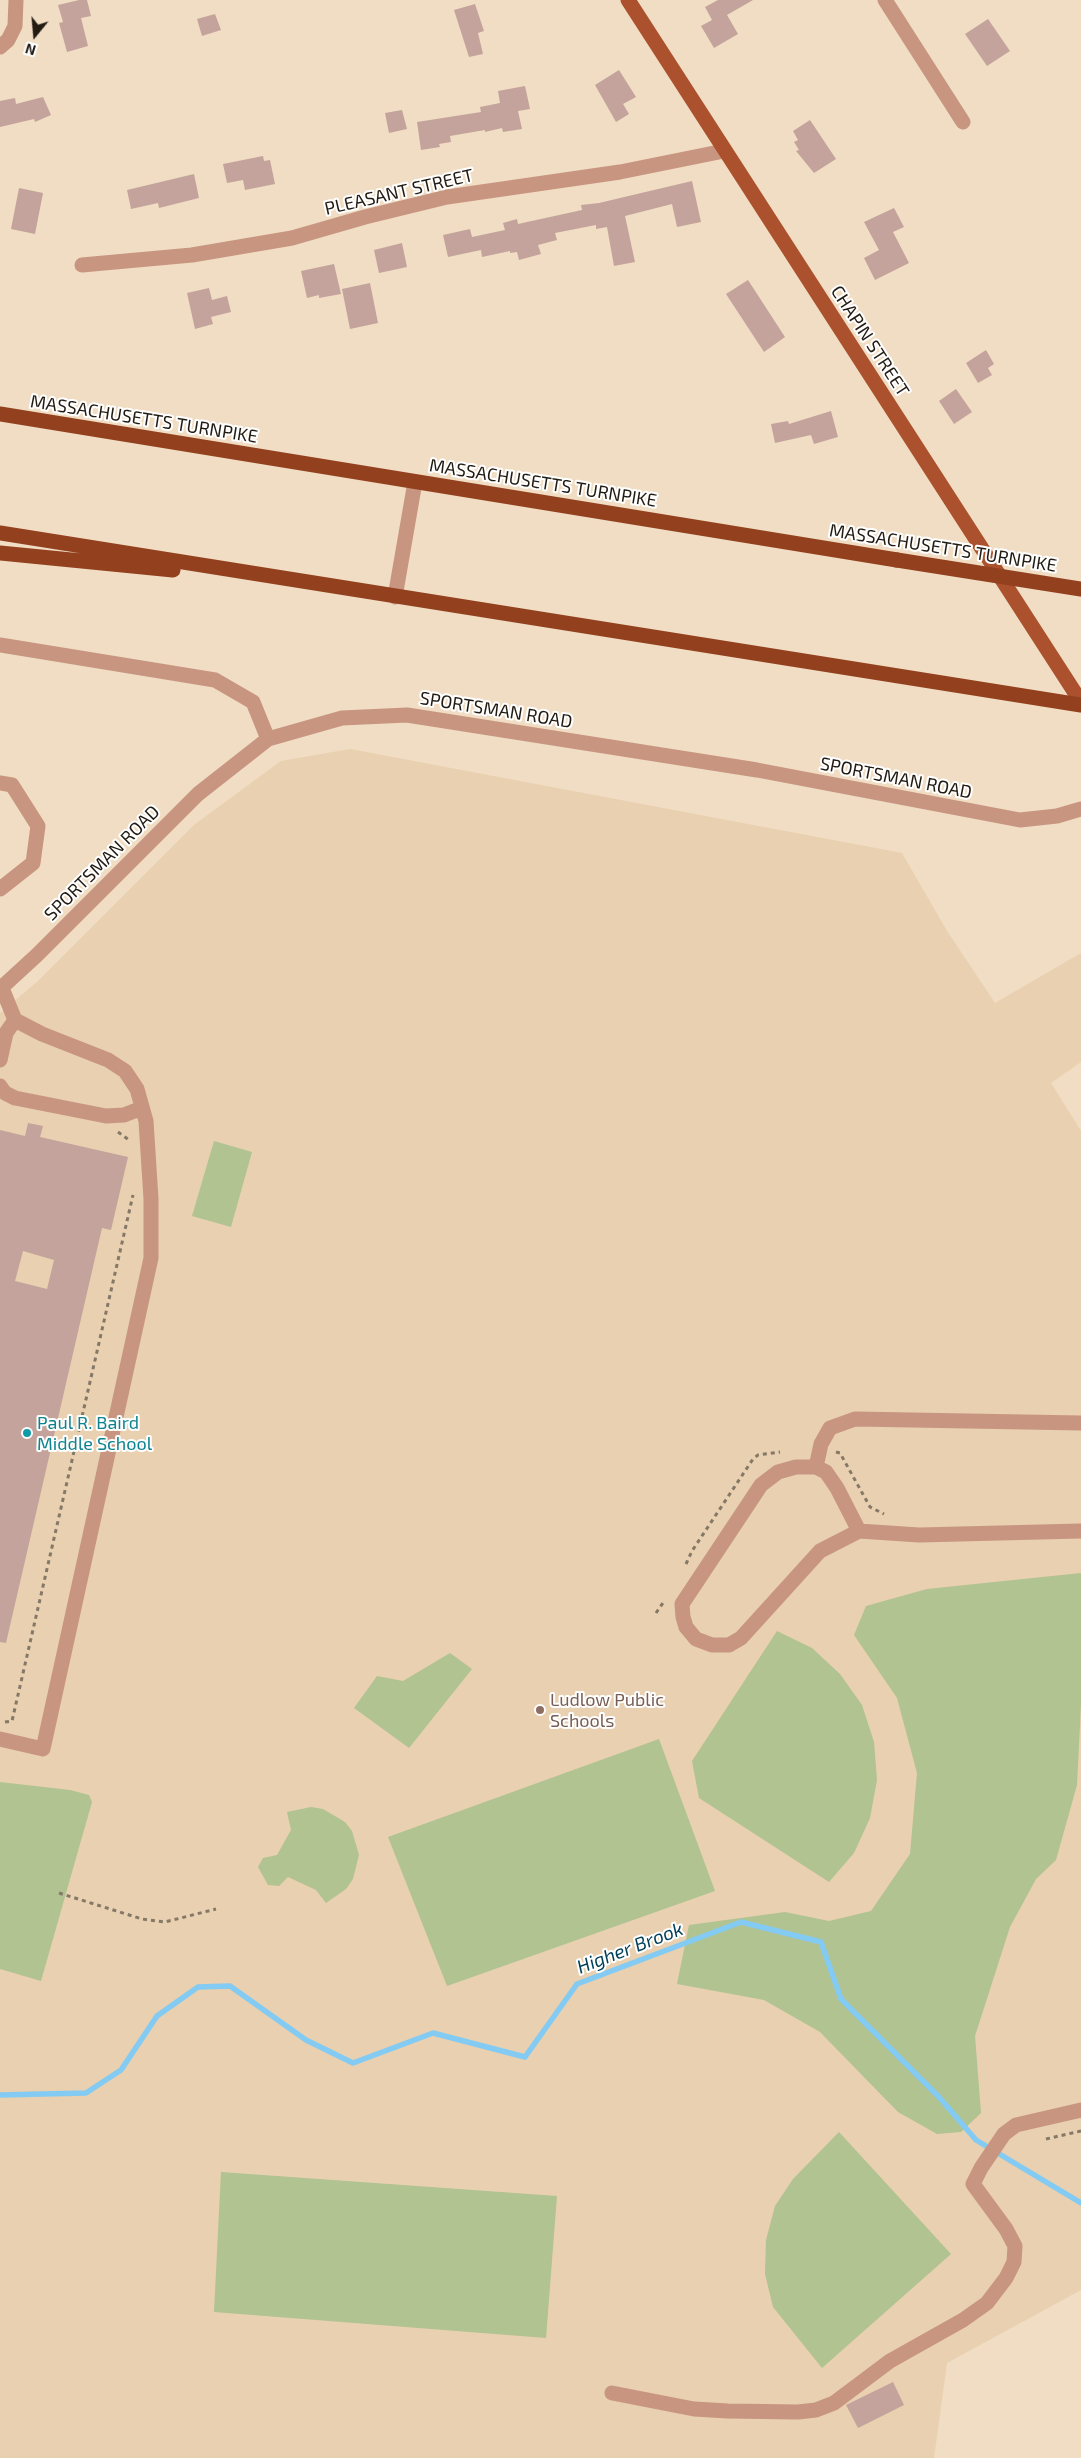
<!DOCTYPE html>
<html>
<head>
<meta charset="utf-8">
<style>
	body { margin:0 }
	#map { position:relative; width:1081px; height:2458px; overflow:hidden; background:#f0ddc3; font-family:"Exo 2",sans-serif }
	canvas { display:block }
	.north { position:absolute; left:10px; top:10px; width:50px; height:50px; -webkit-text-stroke:4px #fff; paint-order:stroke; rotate:197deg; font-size:14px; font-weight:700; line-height:20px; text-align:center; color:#221b12 }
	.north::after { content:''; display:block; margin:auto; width:18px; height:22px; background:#221b12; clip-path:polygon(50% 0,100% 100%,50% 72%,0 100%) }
</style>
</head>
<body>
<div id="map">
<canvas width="1081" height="2458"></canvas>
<div class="north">N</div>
</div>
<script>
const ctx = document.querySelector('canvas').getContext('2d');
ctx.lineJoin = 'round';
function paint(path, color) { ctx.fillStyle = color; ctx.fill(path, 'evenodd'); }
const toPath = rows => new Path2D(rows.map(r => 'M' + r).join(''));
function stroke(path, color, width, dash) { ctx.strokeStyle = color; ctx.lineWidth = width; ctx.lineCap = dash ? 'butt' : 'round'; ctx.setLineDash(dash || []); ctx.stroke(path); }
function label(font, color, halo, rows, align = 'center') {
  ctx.font = font + ' "Exo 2",sans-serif'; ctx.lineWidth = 4; ctx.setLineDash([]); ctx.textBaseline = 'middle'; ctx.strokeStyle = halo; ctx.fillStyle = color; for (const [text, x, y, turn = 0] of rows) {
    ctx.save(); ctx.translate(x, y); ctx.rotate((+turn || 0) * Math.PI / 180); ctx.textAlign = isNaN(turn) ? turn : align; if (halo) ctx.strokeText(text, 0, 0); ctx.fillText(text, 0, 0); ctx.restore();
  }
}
paint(toPath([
	[350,749,902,853,947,931,995,1003,1081,953,1081,1062,1051,1083,1081,1131,1081,2290,947,2363,934,2458,0,2458,0,1013,37,982,194,825,281,761]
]), '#e8d0b0');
paint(toPath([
	[214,1141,252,1152,231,1227,192,1216],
	[1081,1573,1081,1704,1077,1785,1056,1860,1036,1879,1010,1927,975,2036,981,2113,961,2132,937,2134,898,2112,820,2032,764,2000,677,1984,689,1925,785,1912,829,1921,871,1911,910,1854,917,1773,897,1698,854,1635,866,1606,927,1589],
	[777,1631,812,1648,840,1674,862,1705,874,1742,877,1780,870,1818,854,1853,829,1882,699,1798,692,1761],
	[450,1653,472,1669,409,1748,354,1708,377,1676,403,1681],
	[659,1739,715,1891,447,1986,388,1837],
	[0,1782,70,1790,89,1795,92,1802,41,1981,0,1969],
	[311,1807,323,1809,345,1822,352,1831,359,1855,353,1879,346,1889,326,1903,316,1890,288,1877,279,1886,268,1885,258,1867,263,1858,277,1855,291,1830,287,1812],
	[839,2132,951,2254,822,2368,773,2307,765,2274,766,2240,775,2206,793,2179],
	[221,2172,557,2196,546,2338,214,2312]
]), '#b0c391');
stroke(toPath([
	[0,2095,86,2093,121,2070,157,2016,198,1987,230,1986,306,2040,353,2063,433,2033,525,2057,577,1984,741,1922,821,1942,841,1999,938,2096,976,2140,1081,2203]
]), '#83cbf3', 5.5);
paint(toPath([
	[79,0,87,0,91,16,81,18,88,46,67,52,59,23,63,22,58,5],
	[718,0,753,0,727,15,738,34,714,48,701,26,712,20,705,7],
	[475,4,484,31,478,33,483,54,469,57,454,10],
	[215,14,221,30,202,36,197,19],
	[988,19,1010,51,987,66,965,34],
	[619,70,636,97,623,104,629,114,616,122,595,85],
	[525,86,530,109,518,111,522,129,503,132,502,128,485,132,485,130,450,136,451,142,439,144,440,147,421,150,417,122,481,112,480,107,500,103,498,91],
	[43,97,51,115,35,122,34,119,0,127,0,101,15,98,16,104],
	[402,110,407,129,389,133,385,113],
	[810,120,836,159,814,173,796,151,799,150,794,142,798,140,793,131],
	[263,156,264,161,270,160,275,184,245,190,243,180,227,183,223,164],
	[194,174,199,198,159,208,158,203,131,209,127,190],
	[692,181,701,222,677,227,672,204,625,216,635,262,614,266,607,227,596,229,596,225,555,233,557,240,538,245,541,254,519,260,517,252,510,253,510,251,482,257,481,250,448,257,443,235,470,229,472,237,505,230,503,223,517,219,518,224,582,210,581,205,599,203],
	[19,188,43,193,35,234,11,229],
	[894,208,904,227,893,232,909,263,875,280,864,258,879,250,864,222],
	[402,243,407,267,379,273,374,250],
	[334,264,341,294,319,298,319,295,307,298,301,271],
	[748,280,785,337,764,352,726,294],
	[370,283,378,323,350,329,342,289],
	[209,288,212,300,227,296,231,312,211,317,213,324,195,329,187,293],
	[986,350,994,364,988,368,992,375,978,383,966,363],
	[956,389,972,412,954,424,939,401],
	[831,411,838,437,814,444,811,435,775,443,771,424,788,421,789,424],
	[28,1123,43,1126,40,1137,128,1157,111,1230,102,1228,6,1643,0,1642,0,1130,25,1136],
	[23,1251,54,1260,47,1289,15,1281],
	[893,2382,904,2405,858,2428,846,2405]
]), '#c4a39c');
stroke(toPath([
	[118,1132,129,1140],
	[836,1452,840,1453,870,1507,884,1514],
	[686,1564,692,1551,753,1459,758,1455,780,1452],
	[656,1613,665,1600],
	[5,1722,12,1721,133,1195],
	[59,1893,142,1919,165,1922,216,1909],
	[1046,2139,1081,2131]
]), '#857867', 3, [4, 4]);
stroke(toPath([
	[885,0,963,122],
	[0,47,8,40,15,26,16,0],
	[82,265,192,255,292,238,365,217,447,197,620,172,724,151],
	[395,597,415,482],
	[0,645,215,680,253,702,268,739],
	[0,783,12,785,38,826,33,863,0,889],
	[0,989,37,955,198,794,268,739,342,718,407,715,757,770,1020,820,1057,816,1081,809],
	[0,1060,6,1033,15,1020],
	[0,1086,5,1093,15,1098,106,1116,124,1115,142,1108],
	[816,1467,796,1467,778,1472,761,1485,682,1604,683,1617,686,1627,696,1639,712,1645,729,1645,741,1638,820,1551,859,1531,837,1488,826,1472,816,1467,821,1444,830,1428,855,1419,1081,1423],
	[859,1531,919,1535,1081,1531],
	[0,1739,43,1749,151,1258,151,1199,146,1121,137,1089,125,1071,108,1060,42,1034,15,1020,2,988],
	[612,2393,694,2409,728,2411,798,2412,816,2410,834,2403,890,2361,963,2320,987,2303,1006,2278,1014,2262,1015,2246,1006,2229,973,2184,981,2168,1004,2134,1016,2125,1081,2110]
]), '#c89581', 15);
stroke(toPath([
	[628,0,1081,702]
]), '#ab512d', 15);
stroke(toPath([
	[0,414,897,560],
	[0,533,1081,705],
	[0,553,173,570]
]), '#93401e', 15);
stroke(toPath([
	[897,560,1081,589]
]), '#93401e', 15);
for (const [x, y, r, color] of [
	[27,1433,5,"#0f9aa8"],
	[540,1710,5,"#8d6e63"]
]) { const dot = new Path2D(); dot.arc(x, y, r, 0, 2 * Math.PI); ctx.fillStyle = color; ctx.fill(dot); stroke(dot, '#fff', 2); }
label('18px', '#221b12', '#fff', [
	["PLEASANT STREET",399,192,-13],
	["CHAPIN STREET",870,341,57],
	["MASSACHUSETTS TURNPIKE",144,419,9],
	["MASSACHUSETTS TURNPIKE",543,483,9],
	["MASSACHUSETTS TURNPIKE",943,548,9],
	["SPORTSMAN ROAD",496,710,9],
	["SPORTSMAN ROAD",896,778,11],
	["SPORTSMAN ROAD",102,863,-45]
]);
label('18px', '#0d838f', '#fff', [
	["Paul R. Baird",37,1423],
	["Middle School",37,1444]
], 'left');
label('18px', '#785e54', '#fff', [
	["Ludlow Public",550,1700],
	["Schools",550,1721]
], 'left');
label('italic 19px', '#003f5a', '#fff', [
	["Higher Brook",630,1948,-21]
]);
</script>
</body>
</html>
